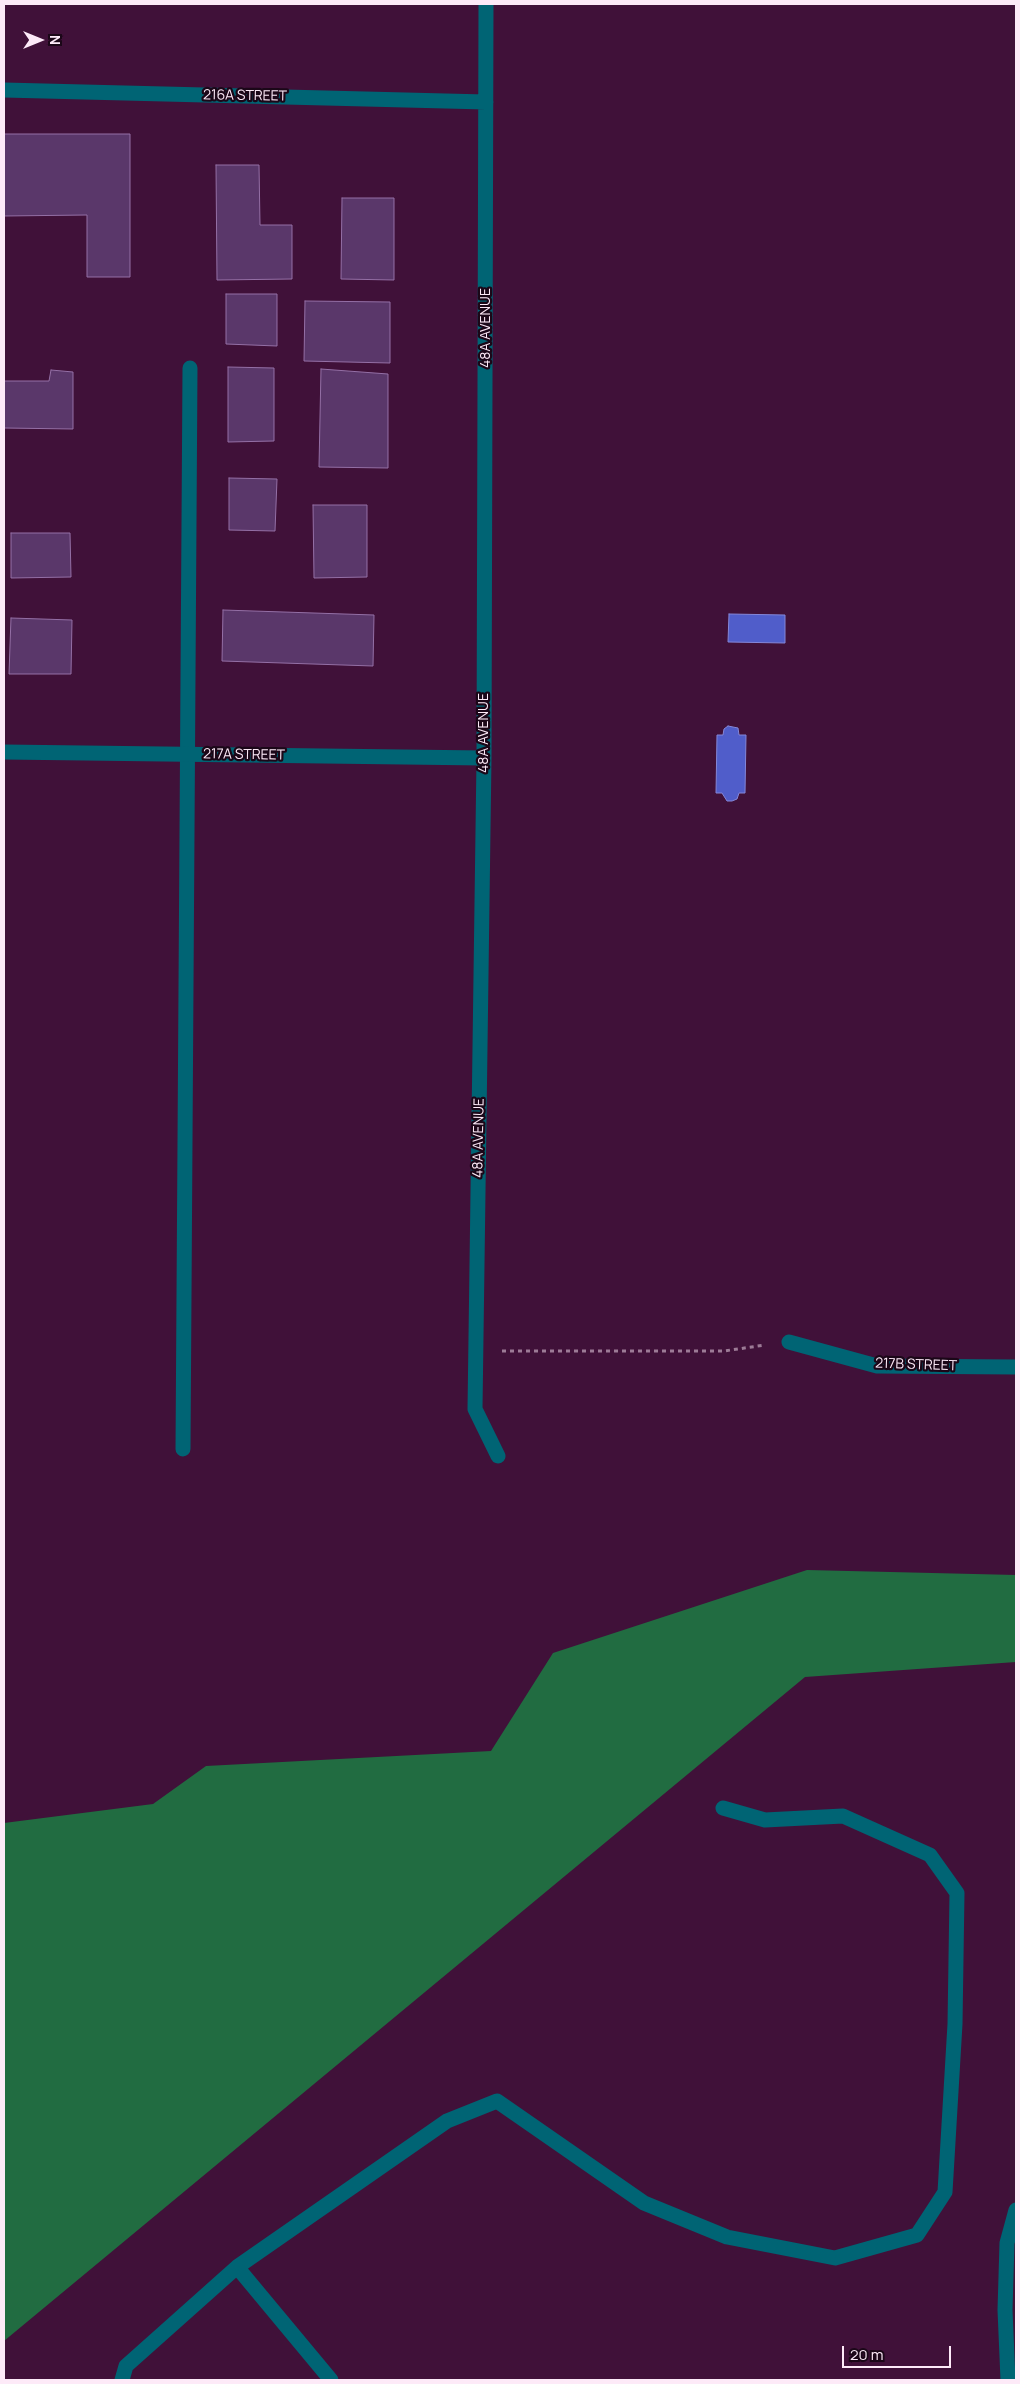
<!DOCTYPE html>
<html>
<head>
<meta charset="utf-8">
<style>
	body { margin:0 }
	#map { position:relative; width:1020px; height:2384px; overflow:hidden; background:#401139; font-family:Manrope,sans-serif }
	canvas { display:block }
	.frame { position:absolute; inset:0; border:5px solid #fdeaf8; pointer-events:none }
	.north { position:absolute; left:15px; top:15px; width:50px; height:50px; -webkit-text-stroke:4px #1b0718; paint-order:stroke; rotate:90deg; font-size:14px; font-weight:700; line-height:20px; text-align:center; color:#fdeaf8 }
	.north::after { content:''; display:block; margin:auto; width:18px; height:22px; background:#fdeaf8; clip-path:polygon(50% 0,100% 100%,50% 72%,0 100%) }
	.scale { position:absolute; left:842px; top:2346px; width:109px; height:22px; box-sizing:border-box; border:2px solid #fdeaf8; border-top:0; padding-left:6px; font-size:15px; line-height:18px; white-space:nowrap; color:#fdeaf8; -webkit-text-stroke:4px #1b0718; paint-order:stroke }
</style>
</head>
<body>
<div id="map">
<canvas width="1020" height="2384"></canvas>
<div class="frame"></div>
<div class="north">N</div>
<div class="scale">20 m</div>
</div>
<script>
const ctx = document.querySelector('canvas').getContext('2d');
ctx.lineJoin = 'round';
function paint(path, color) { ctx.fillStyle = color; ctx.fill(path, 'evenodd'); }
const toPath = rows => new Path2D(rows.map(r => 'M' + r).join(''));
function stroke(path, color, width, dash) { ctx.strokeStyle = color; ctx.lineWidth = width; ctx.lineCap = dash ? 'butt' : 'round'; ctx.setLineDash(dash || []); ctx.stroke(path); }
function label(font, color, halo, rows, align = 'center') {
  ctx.font = font + ' Manrope,sans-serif'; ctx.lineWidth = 4.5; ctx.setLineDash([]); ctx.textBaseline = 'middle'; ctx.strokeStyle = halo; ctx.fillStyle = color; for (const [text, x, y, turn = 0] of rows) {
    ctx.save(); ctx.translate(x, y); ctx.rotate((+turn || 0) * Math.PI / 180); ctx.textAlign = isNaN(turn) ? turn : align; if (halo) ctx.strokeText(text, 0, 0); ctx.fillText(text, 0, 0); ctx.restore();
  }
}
paint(toPath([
	[807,1570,1016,1575,1016,1662,805,1677,4,2341,4,1823,153,1804,206,1766,491,1751,553,1653]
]), '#216c41');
const water = toPath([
	[729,614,785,615,785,643,728,642,729,614],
	[728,726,738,728,739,735,746,735,745,793,739,793,737,799,732,801,727,801,722,793,716,793,717,735,723,735,724,729,728,726]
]);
paint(water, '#505dca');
stroke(water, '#8487d8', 1);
const building = toPath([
	[4,134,130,134,130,277,87,277,87,215,4,216,4,134],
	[216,165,259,165,260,225,292,225,292,279,217,280,216,165],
	[342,198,394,198,394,280,341,279,342,198],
	[226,294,277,294,277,346,226,344,226,294],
	[305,301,390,302,390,363,304,361,305,301],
	[228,367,274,368,274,441,228,442,228,367],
	[321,369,388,374,388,468,319,467,321,369],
	[51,370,73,372,73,429,4,428,4,381,49,381,51,370],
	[229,478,277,479,275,531,229,530,229,478],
	[313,505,367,505,367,577,314,578,313,505],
	[11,533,70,533,71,577,11,578,11,533],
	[223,610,374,615,373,666,222,661,223,610],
	[11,618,72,620,71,674,9,674,11,618]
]);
paint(building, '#5a376a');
stroke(building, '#9470a6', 1);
stroke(toPath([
	[502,1351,724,1351,765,1345]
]), '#9c7b96', 3, [4, 4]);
stroke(toPath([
	[183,1449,190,368],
	[122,2380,126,2366,237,2267],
	[331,2380,237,2267,447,2121,497,2101,644,2203,727,2237,835,2258,917,2235,945,2192,955,2024,957,1893,930,1855,843,1816,765,1820,723,1808],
	[1008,2380,1005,2310,1007,2243,1016,2210]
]), '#006474', 15);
stroke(toPath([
	[486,4,484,758,475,1409,498,1456],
	[4,90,486,102],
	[4,752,484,758],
	[789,1342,877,1366,1016,1367]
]), '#006474', 15);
label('14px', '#fdeaf8', '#1b0718', [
	["216A STREET",245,96,1],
	["48A AVENUE",486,328,-90],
	["48A AVENUE",484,733,-90],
	["217A STREET",244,755,1],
	["48A AVENUE",479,1138,-89],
	["217B STREET",916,1365,2]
]);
</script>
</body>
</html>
